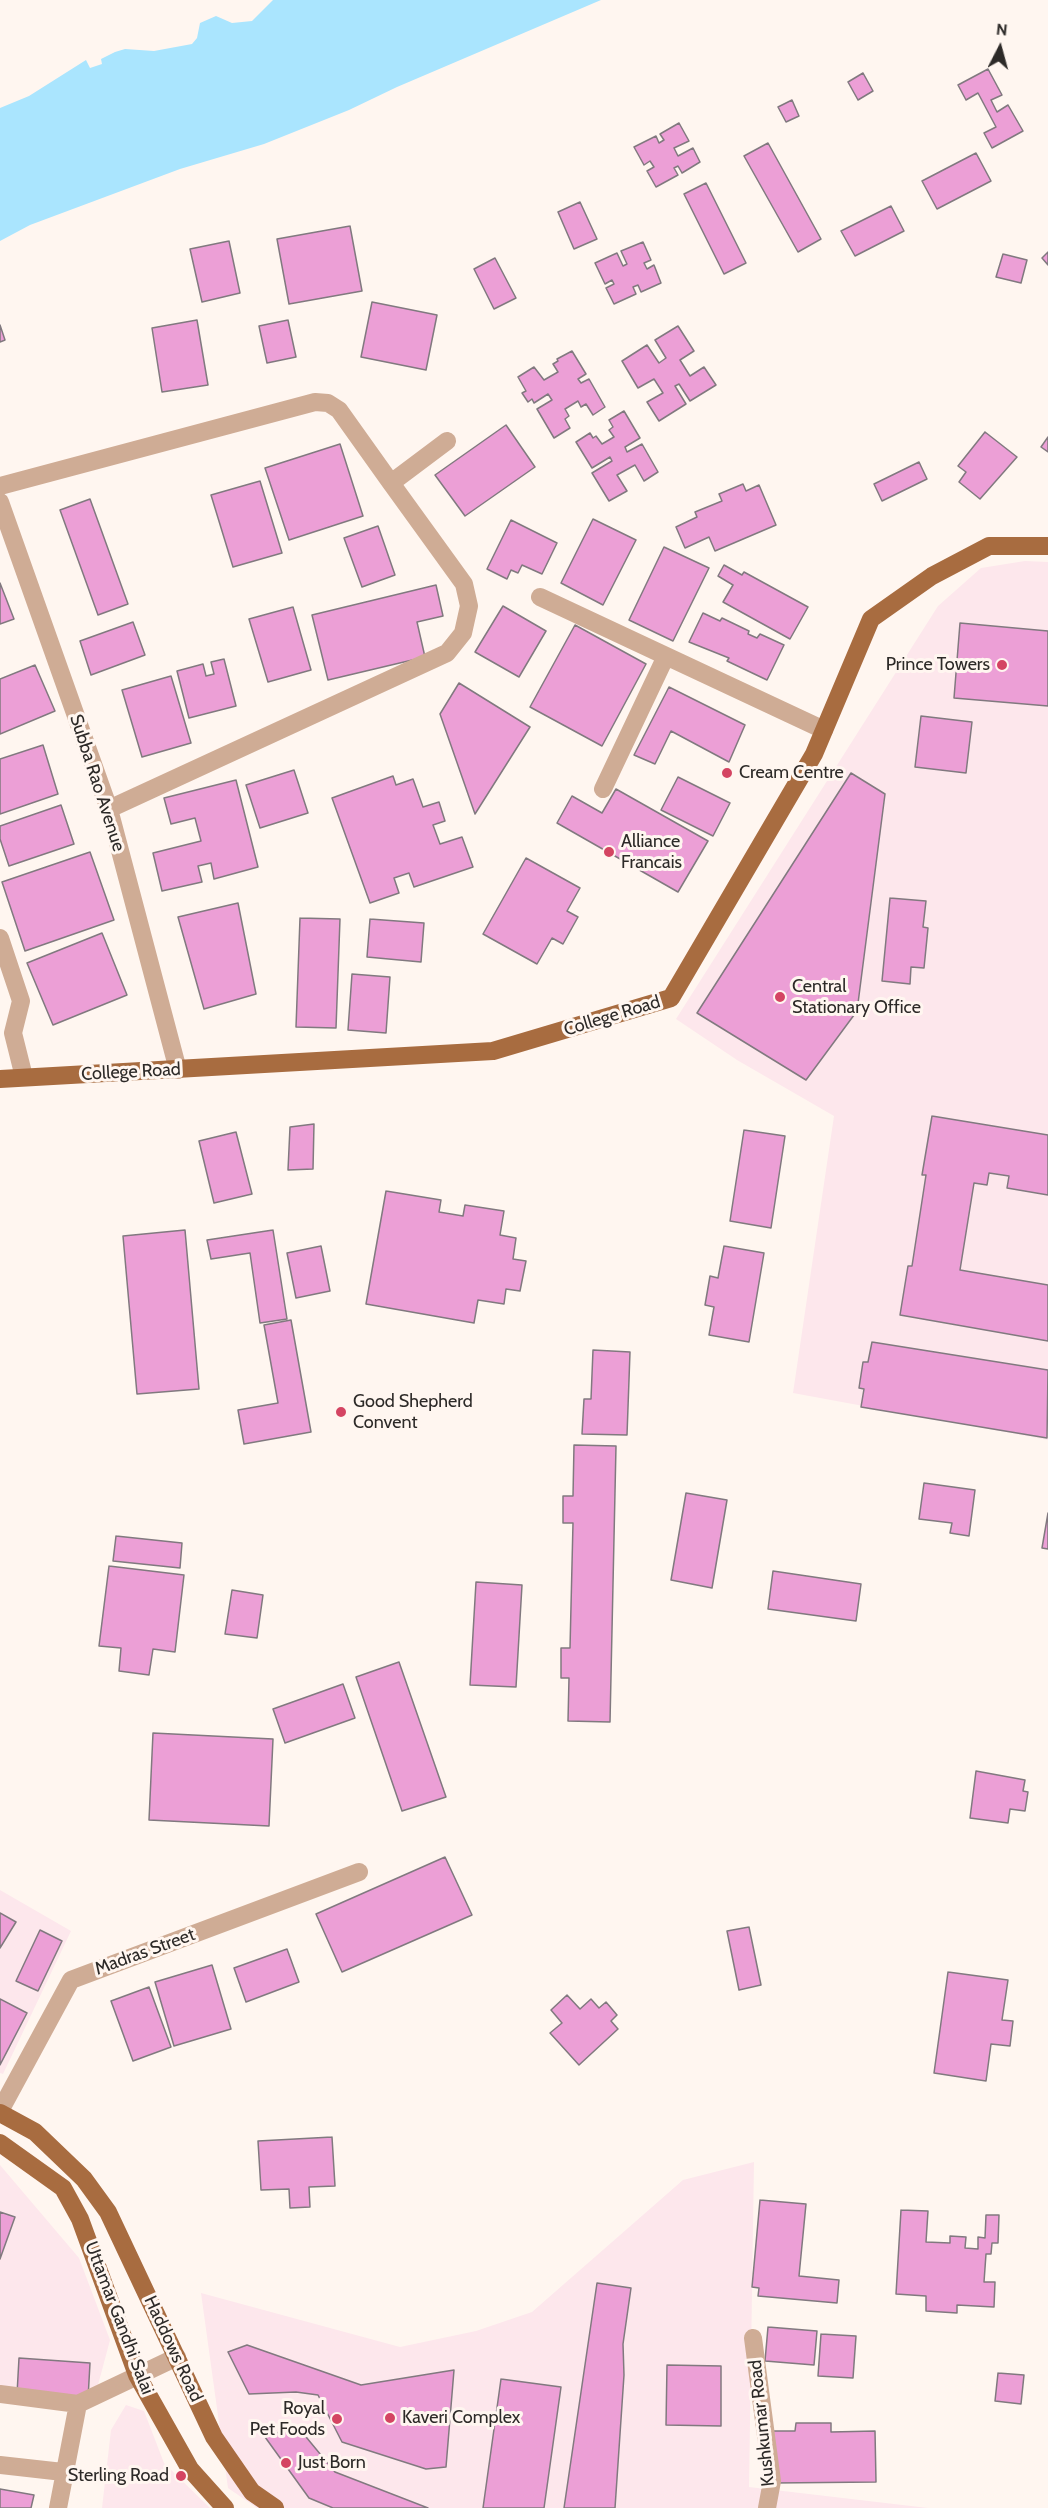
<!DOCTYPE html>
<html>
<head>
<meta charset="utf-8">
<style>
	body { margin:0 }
	#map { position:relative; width:1048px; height:2508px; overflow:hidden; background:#fff6f0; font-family:Cabin,sans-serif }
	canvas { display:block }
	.north { position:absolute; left:970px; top:18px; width:60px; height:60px; -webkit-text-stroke:4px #fff6f0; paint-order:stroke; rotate:6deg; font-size:16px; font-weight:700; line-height:24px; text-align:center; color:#2d2a28 }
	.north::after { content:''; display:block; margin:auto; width:21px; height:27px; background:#2d2a28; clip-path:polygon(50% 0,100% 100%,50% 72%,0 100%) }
</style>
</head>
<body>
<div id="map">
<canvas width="1048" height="2508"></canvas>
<div class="north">N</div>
</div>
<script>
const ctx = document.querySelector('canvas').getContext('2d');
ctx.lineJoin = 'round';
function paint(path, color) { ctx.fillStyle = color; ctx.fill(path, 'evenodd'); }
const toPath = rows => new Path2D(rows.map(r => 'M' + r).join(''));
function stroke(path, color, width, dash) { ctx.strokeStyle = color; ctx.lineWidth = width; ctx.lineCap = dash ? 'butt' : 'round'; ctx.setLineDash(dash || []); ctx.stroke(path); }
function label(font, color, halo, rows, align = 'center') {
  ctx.font = font + ' Cabin,sans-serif'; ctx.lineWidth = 6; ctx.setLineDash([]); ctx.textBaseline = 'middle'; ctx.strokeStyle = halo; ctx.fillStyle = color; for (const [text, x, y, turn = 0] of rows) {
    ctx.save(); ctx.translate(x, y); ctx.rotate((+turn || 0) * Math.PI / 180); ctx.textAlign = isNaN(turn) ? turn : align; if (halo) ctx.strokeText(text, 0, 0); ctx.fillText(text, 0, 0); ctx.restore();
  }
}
paint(toPath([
	[1025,561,1048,562,1048,1440,793,1393,834,1116,737,1060,676,1019,938,606,981,568],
	[0,1890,71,1931,3,2074,0,2073],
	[754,2162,749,2487,928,2508,257,2508,228,2488,201,2293,400,2347,476,2331,532,2312,683,2180],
	[0,2165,79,2258,110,2340,94,2400,0,2394],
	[126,2405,144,2411,164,2463,210,2508,102,2508,111,2430]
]), '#fde7ec');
paint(toPath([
	[273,0,601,0,397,87,349,110,264,144,180,169,30,225,0,241,0,108,29,96,86,60,90,68,102,64,101,59,115,52,125,49,154,51,192,44,197,38,200,23,216,16,232,23,252,21]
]), '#aae5fe');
const building = toPath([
	[988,69,1002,95,991,100,997,112,1008,105,1023,131,992,148,984,133,996,127,978,93,966,100,958,85,988,69],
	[863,73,873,91,858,100,848,82,863,73],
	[792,100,799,116,786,122,778,107,792,100],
	[679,123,689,141,674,148,678,156,693,148,700,162,682,173,678,166,674,168,678,175,656,187,647,171,654,167,650,161,644,165,634,147,656,136,659,143,664,140,660,134,679,123],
	[768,143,821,239,798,252,744,156,768,143],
	[976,153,991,181,937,209,922,181,976,153],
	[706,183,746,263,724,274,684,194,706,183],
	[580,202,597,239,574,249,558,212,580,202],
	[891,206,904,231,855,256,841,231,891,206],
	[350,226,362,291,289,304,277,239,350,226],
	[229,241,240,293,202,302,190,249,229,241],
	[643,242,651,260,644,263,647,269,654,265,661,283,641,292,638,285,633,287,636,294,614,304,606,288,614,284,612,280,605,284,595,263,617,253,623,266,627,264,621,251,643,242],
	[1048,252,1048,265,1042,258,1048,252],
	[1003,254,1027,260,1021,283,996,277,1003,254],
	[495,258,516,298,494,309,474,269,495,258],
	[372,302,437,315,426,370,361,357,372,302],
	[197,320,208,385,162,392,152,328,197,320],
	[288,320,296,357,267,363,259,326,288,320],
	[0,325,5,340,0,342,0,325],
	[678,326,694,351,680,360,690,376,704,367,716,385,690,401,679,384,675,386,686,404,659,421,647,402,663,393,654,379,638,388,622,361,647,345,659,363,666,358,655,340,678,326],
	[572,351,586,374,578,379,581,383,589,379,605,407,593,415,586,404,581,407,578,401,565,409,569,416,565,419,570,428,554,438,537,409,552,400,548,394,534,403,532,399,528,402,522,393,526,391,518,377,534,367,544,380,558,372,553,364,558,361,557,359,572,351],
	[624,411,640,438,625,447,627,452,642,444,658,472,644,481,635,465,617,475,627,491,609,501,592,473,612,461,610,457,592,468,576,442,590,433,593,438,596,436,602,444,614,437,609,430,613,427,609,420,624,411],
	[506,425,535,467,465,516,435,475,506,425],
	[985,432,1017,457,980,499,959,482,966,472,958,466,985,432],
	[1048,437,1048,452,1041,447,1048,437],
	[340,444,363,516,289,540,265,468,340,444],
	[919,462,927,479,882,501,874,484,919,462],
	[260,481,282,553,233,567,211,495,260,481],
	[743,484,746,491,759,485,776,525,715,551,709,537,685,548,676,527,697,517,695,512,722,501,719,494,743,484],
	[90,499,128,604,98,615,60,510,90,499],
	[593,519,636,540,603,605,561,583,593,519],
	[511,520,557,543,542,574,522,565,518,573,511,570,507,579,487,569,511,520],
	[378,526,395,575,362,587,344,538,378,526],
	[664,547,709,568,673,641,629,620,664,547],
	[724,565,742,575,744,572,808,607,790,639,723,602,733,585,718,576,724,565],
	[0,583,14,619,0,624,0,583],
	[436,585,443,616,417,622,425,657,328,680,312,615,436,585],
	[503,606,546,631,519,677,475,652,503,606],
	[293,607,311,670,268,682,249,619,293,607],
	[703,613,720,621,722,618,749,631,748,634,757,638,760,634,784,645,767,680,727,661,729,658,689,642,703,613],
	[133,622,145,655,91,675,80,641,133,622],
	[960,623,1048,631,1048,706,954,698,960,623],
	[575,625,646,664,602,746,530,707,575,625],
	[224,659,236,706,189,718,177,671,203,664,206,676,214,674,211,662,224,659],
	[35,665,55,711,0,734,0,679,35,665],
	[171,676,191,743,142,757,122,690,171,676],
	[459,683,530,727,475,814,440,714,459,683],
	[669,687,745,725,729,762,671,731,655,764,634,755,669,687],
	[921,716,972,722,966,773,915,767,921,716],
	[43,745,58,794,0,814,0,759,43,745],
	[294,770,308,813,260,828,246,785,294,770],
	[851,773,885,794,857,1011,806,1080,697,1013,851,773],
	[393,776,396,785,413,779,423,807,439,802,445,821,433,825,440,844,462,837,473,867,414,887,409,873,394,878,399,893,370,903,332,798,393,776],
	[678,777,730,803,713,836,661,810,678,777],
	[236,780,258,867,214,879,211,863,198,866,202,882,162,891,153,853,201,841,195,818,171,824,164,798,236,780],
	[616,789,708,841,678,892,557,823,572,796,602,813,616,789],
	[61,805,74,844,9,866,0,839,0,826,61,805],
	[90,852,114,920,25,951,2,882,90,852],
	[526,858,580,888,567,911,578,917,563,944,552,938,537,964,483,934,526,858],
	[890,898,926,901,923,927,928,928,924,968,911,967,910,984,882,981,890,898],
	[238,903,256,994,204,1009,178,917,238,903],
	[300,918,340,919,336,1028,296,1027,300,918],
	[370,919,424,923,421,962,367,957,370,919],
	[102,933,127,995,53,1025,27,963,102,933],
	[352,974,390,977,386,1033,348,1030,352,974],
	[932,1116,1048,1135,1048,1195,1007,1188,1009,1176,989,1173,987,1185,974,1183,960,1270,1048,1285,1048,1341,900,1315,908,1266,912,1266,926,1175,922,1175,932,1116],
	[314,1124,313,1169,288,1170,290,1127,314,1124],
	[744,1130,785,1136,771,1228,730,1221,744,1130],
	[236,1132,252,1194,214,1203,199,1141,236,1132],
	[386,1191,441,1200,439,1212,463,1216,465,1205,504,1211,500,1235,516,1238,513,1259,526,1261,520,1291,506,1289,504,1304,478,1300,474,1323,366,1304,386,1191],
	[185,1230,199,1389,137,1394,123,1236,185,1230],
	[273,1230,287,1319,260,1323,250,1253,211,1259,207,1240,273,1230],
	[321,1246,330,1291,296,1298,287,1253,321,1246],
	[724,1246,764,1253,749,1342,709,1335,714,1307,705,1305,710,1276,718,1278,724,1246],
	[291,1320,311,1432,244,1444,238,1410,278,1403,264,1325,291,1320],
	[872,1342,1048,1370,1047,1438,861,1407,864,1389,859,1388,863,1362,868,1362,872,1342],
	[593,1350,630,1352,627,1435,582,1434,584,1399,591,1399,593,1350],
	[574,1445,616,1446,610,1722,568,1721,569,1678,561,1678,561,1648,570,1648,573,1523,563,1523,563,1496,573,1496,574,1445],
	[924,1483,975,1490,969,1536,950,1533,952,1523,919,1519,924,1483],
	[686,1493,727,1500,712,1588,671,1580,686,1493],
	[1048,1513,1048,1549,1042,1548,1048,1513],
	[116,1536,182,1543,180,1568,113,1561,116,1536],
	[109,1566,184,1575,175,1652,153,1649,149,1675,119,1671,121,1648,99,1646,109,1566],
	[773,1571,861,1584,856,1621,768,1609,773,1571],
	[476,1582,522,1585,516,1687,470,1685,476,1582],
	[232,1590,263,1595,257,1638,225,1634,232,1590],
	[399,1662,446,1797,402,1811,356,1677,399,1662],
	[343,1684,355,1718,285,1743,273,1709,343,1684],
	[153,1733,273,1739,269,1826,149,1820,153,1733],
	[976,1771,1025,1780,1023,1791,1028,1792,1025,1811,1010,1809,1008,1823,970,1818,976,1771],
	[445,1857,472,1915,342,1972,316,1914,445,1857],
	[0,1913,16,1922,0,1948,0,1913],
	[749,1927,761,1985,739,1990,727,1931,749,1927],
	[40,1930,62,1941,38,1991,16,1981,40,1930],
	[287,1949,299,1982,246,2002,234,1968,287,1949],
	[212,1965,231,2029,174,2046,155,1982,212,1965],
	[948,1972,1008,1980,1002,2020,1013,2021,1010,2046,991,2044,986,2081,934,2073,948,1972],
	[149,1987,171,2047,133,2061,111,2001,149,1987],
	[567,1995,580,2009,591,1999,599,2008,606,2002,617,2015,611,2021,618,2029,579,2065,550,2033,562,2023,551,2010,567,1995],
	[0,1999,27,2013,0,2065,0,1999],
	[332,2137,335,2186,309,2187,310,2207,290,2208,289,2189,261,2190,258,2141,332,2137],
	[760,2200,806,2204,799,2276,839,2280,837,2303,758,2296,759,2288,752,2287,760,2200],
	[901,2210,928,2211,926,2242,950,2243,950,2236,966,2237,965,2248,978,2249,978,2237,985,2238,986,2215,999,2215,998,2243,992,2243,991,2254,986,2254,984,2282,995,2282,994,2307,957,2305,957,2313,926,2311,926,2296,896,2294,901,2210],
	[0,2212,15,2217,0,2259,0,2212],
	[597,2283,631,2288,623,2344,624,2375,615,2508,564,2508,597,2283],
	[768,2327,817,2331,814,2365,765,2361,768,2327],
	[821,2334,856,2336,853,2378,818,2376,821,2334],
	[247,2345,361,2385,454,2370,446,2467,426,2469,342,2442,318,2395,296,2392,249,2394,228,2352,247,2345],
	[19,2358,90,2363,88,2399,17,2394,19,2358],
	[667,2365,721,2366,721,2426,666,2425,667,2365],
	[998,2373,1024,2375,1021,2404,995,2401,998,2373],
	[501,2379,561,2387,544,2508,483,2508,501,2379],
	[796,2423,831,2423,831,2432,875,2431,876,2482,774,2483,773,2431,795,2431,796,2423],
	[297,2426,335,2472,428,2508,333,2508,309,2498,265,2437,297,2426],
	[0,2489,34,2495,31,2508,0,2508,0,2489]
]);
paint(building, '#ec9fd6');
stroke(building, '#81797f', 1.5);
stroke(toPath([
	[0,486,315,402,328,403,339,410,391,483],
	[0,502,109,809,178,1070],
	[540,597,824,730],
	[603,789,666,656],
	[109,809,447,653,463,633,469,606,464,584,391,483,447,441],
	[0,938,21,1001,13,1033,24,1077],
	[0,2111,71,1980,359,1872],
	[753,2338,772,2481,767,2508],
	[0,2394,78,2404],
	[0,2465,63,2472],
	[58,2508,78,2404,177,2357]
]), '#cfac95', 18);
stroke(toPath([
	[0,1079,493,1051,671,998,814,754,871,619,932,576,989,546,1048,546],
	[0,2113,35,2132,84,2179,108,2212,214,2437,252,2492,275,2508],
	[0,2143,63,2188,80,2219,137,2375,190,2469,225,2508]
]), '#a86c40', 18);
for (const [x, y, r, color] of [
	[1002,665,6,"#d44462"],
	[727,773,6,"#d44462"],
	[609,852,6,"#d44462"],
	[780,997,6,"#d44462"],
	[341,1412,6,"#d44462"],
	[390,2418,6,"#d44462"],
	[337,2419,6,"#d44462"],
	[286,2463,6,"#d44462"],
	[181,2476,6,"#d44462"]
]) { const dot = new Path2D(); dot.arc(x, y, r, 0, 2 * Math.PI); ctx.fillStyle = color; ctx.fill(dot); stroke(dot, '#fff6f0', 2); }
label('18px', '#2d2a28', '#fff6f0', [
	["Prince Towers",990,665,"right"],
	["Cream Centre",739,773],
	["Alliance",621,842],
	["Francais",621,863],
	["Central",792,987],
	["Stationary Office",792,1008],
	["Good Shepherd",353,1402],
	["Convent",353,1423],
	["Royal",325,2409,"right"],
	["Pet Foods",325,2430,"right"],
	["Kaveri Complex",402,2418],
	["Just Born",298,2463],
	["Sterling Road",169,2476,"right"]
], 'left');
label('18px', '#2d2a28', '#fff6f0', [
	["Subba Rao Avenue",97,783,72],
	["College Road",612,1016,-17],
	["College Road",131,1072,-3],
	["Madras Street",145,1952,-20],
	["Uttamar Gandhi Salai",119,2318,69],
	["Haddows Road",173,2349,65],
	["Kushkumar Road",762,2423,-96]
]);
</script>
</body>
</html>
